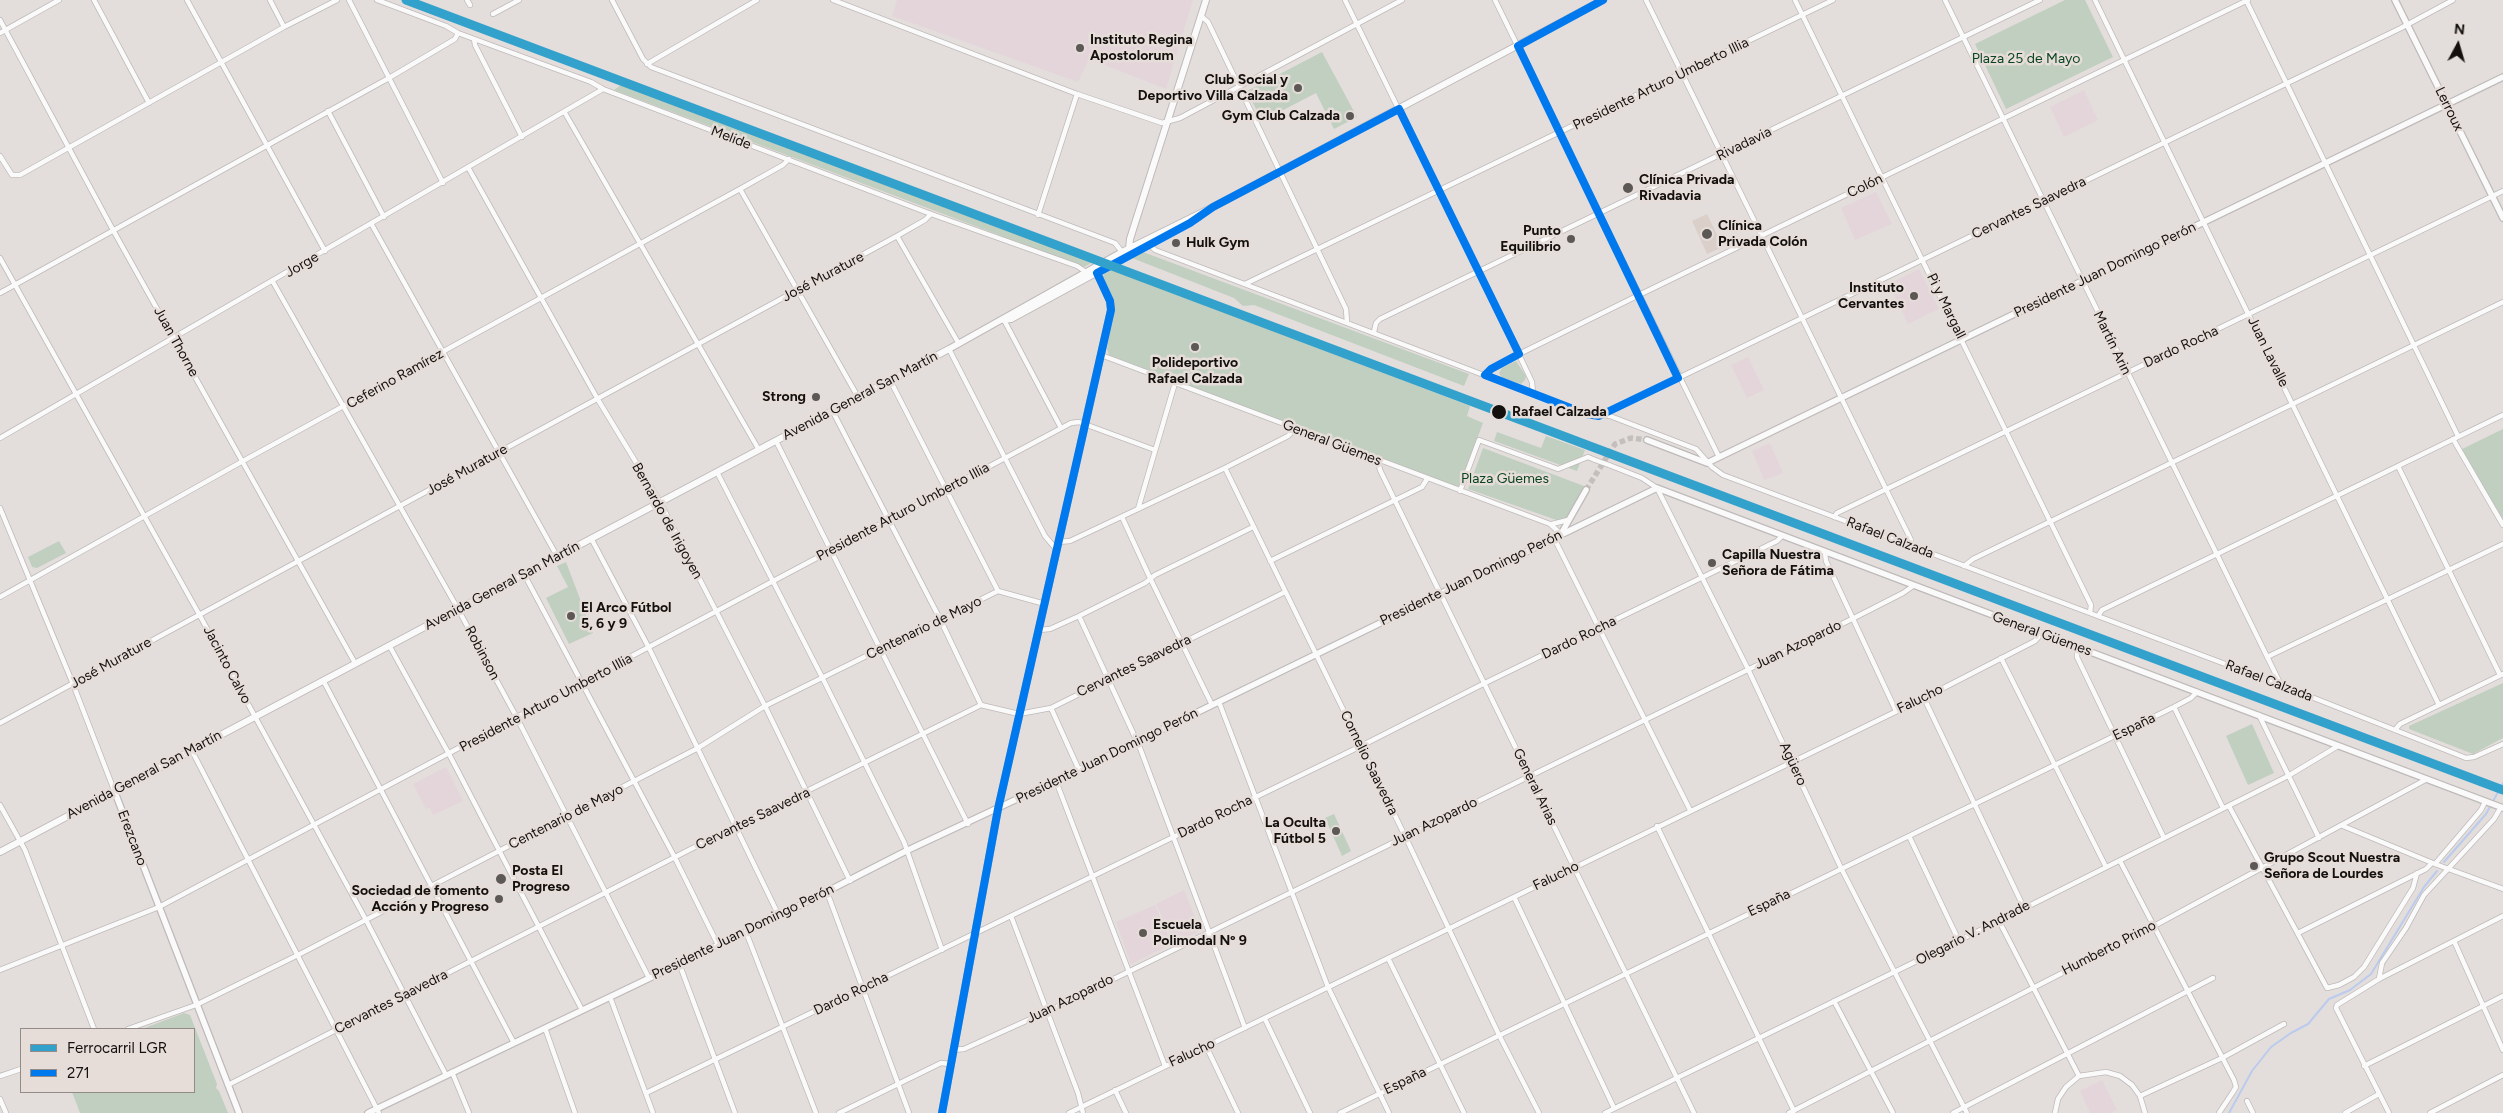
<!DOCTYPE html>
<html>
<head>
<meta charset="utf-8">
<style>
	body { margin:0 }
	#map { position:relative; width:2503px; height:1113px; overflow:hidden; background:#e3dedc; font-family:Figtree,sans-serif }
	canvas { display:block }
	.legend { position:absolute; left:20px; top:1028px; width:175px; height:65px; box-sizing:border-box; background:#e6ddd9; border:1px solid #928b88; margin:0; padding:6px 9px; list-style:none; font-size:15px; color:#13100e }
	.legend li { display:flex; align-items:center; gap:10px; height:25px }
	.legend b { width:25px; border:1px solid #928b88 }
	.north { position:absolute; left:2433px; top:20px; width:50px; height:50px; -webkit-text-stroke:4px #e6ddd9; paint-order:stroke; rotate:6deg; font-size:14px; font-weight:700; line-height:20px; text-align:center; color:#13100e }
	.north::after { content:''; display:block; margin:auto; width:18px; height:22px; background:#13100e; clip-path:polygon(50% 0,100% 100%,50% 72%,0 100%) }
</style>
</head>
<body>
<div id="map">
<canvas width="2503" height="1113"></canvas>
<ul class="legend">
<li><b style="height:6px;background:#32a1cc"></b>Ferrocarril LGR</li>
<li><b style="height:6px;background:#0079ef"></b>271</li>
</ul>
<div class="north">N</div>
</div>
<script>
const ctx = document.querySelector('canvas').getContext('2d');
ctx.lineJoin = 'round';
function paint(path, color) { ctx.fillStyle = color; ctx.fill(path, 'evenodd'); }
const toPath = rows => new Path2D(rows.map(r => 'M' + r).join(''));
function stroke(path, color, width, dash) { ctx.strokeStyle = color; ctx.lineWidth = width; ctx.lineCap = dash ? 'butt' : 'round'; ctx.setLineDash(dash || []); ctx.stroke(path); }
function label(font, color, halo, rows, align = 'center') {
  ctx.font = font + ' Figtree,sans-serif'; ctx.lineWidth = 5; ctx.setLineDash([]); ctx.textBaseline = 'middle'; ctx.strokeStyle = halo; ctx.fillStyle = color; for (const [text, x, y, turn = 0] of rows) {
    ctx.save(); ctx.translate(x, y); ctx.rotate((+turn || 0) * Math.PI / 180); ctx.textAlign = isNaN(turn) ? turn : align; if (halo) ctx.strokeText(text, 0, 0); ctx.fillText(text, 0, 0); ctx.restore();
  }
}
paint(toPath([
	[1707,214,1723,247,1707,254,1692,221]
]), '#dbcfca');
paint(toPath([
	[897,0,1193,0,1166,89,1089,59,1078,82,892,16],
	[2084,90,2098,120,2064,137,2050,107],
	[1876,192,1892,224,1855,240,1841,208],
	[1919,269,1939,309,1908,324,1889,284],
	[1748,357,1764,390,1747,398,1731,365],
	[1770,443,1783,473,1764,480,1752,451],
	[446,767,463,801,433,815,430,808,426,809,413,784],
	[1184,890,1199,928,1197,933,1174,942,1156,904],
	[1155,905,1172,944,1131,964,1116,922],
	[2102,1080,2117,1110,2110,1113,2090,1113,2080,1091]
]), '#e4d5db');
paint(toPath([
	[2065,0,2085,0,2113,57,2006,109,1975,44],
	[1322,52,1357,117,1334,129,1316,93,1262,121,1247,91],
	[621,85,1093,262,1084,267,614,90],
	[1143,252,1469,374,1464,386,1254,305,1243,306,1234,298,1132,258],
	[1110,269,1470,406,1467,416,1483,423,1460,485,1455,487,1109,355,1107,349,1114,303,1103,277,1104,272],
	[1516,361,1526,376,1525,380,1521,384,1502,378,1499,373,1502,368],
	[2503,429,2503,519,2460,450],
	[1497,432,1541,448,1546,436,1585,450,1577,471,1494,441],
	[1483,448,1584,486,1565,523,1468,489],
	[59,541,66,553,37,568,32,567,28,557],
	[566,562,593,633,569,644,546,598,568,587,557,566],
	[2503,683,2503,738,2473,754,2409,729,2409,726],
	[2252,724,2274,773,2248,785,2226,736],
	[1334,814,1351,851,1342,856,1325,818],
	[184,1013,190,1015,217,1084,216,1088,219,1091,228,1113,80,1113,72,1092,194,1092,194,1029,142,1029]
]), '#c0cfc0');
stroke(toPath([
	[2444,862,2486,814,2503,783],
	[2229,1113,2252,1071,2271,1047,2291,1033,2308,1024,2329,999,2350,990,2371,974,2424,887,2437,871]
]), '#bacbed', 2);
stroke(toPath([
	[1586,490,1615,444,1631,438,1647,440]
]), '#c4bfbd', 5.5, [5.5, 3]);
const minor = toPath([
	[94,0,149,103],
	[187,0,325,251],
	[270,0,284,27],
	[349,0,443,183],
	[377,0,446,26,458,33,591,82,603,89,931,214,1077,266,1086,272],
	[467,0,470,5],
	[612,0,643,59,651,67,1115,243,1122,252],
	[833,0,1077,94,1162,123,1180,118,1402,0],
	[1345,0,1523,363,1532,382,1533,394],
	[1495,0,1719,457],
	[1646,0,1911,540,1911,546],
	[1795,0,2091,605,2090,613],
	[1945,0,2281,685],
	[2095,0,2439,705],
	[2246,0,2458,436],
	[493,14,519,0],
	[1201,16,1208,22,1346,309,1347,322],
	[0,20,113,230,355,663],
	[0,33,59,0],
	[474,39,475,45,522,137],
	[647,64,757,0],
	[328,111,384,217],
	[565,113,759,450],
	[0,156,12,175,20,175,284,27,337,0],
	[469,169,597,398,660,502,765,706,850,881],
	[740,189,858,397],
	[1038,215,1077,94],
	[372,225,557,556],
	[897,236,959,344],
	[1150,245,1155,250,1586,414,1610,416,1696,449,1712,467,1723,475,2281,685,2466,758,2474,757,2503,744],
	[0,258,199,614,366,920,446,1075],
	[273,282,458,609,517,718,649,978],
	[1245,284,1833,0],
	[0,293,389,78,455,39,458,33],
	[1004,320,1061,428],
	[1374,332,1376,323,1380,319,2040,0],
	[949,349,1045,536,1056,549],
	[1101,355,1550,524,1561,534],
	[1485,375,1491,369,1509,359,1639,295,2248,0],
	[890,380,998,591,1045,604],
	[832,410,940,619,981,705],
	[1604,414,2401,28,2453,0],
	[0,438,603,89],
	[2453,439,2503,525],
	[776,441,968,824],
	[1378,461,1380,470,1694,1113],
	[1609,465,1642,478,1657,488,1748,669,1841,868,1967,1113],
	[2398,466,2500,675],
	[1225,468,1405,836,1499,1035,1539,1113],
	[717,472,822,677,904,842,942,950],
	[1460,491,1479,440,1558,469,1588,457,1595,460],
	[0,508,73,684,114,790],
	[1138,509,1175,383],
	[1122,517,1150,578,1212,705],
	[1834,517,1837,513,2503,191],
	[1552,524,1568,520],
	[591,538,649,648,779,916],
	[1554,538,1690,810],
	[1058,542,1070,541,1225,468,1288,436,1295,429],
	[1825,553,1826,561,1896,711],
	[1270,561,1422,487,1427,479],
	[1964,566,1973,559,2503,302],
	[524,574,675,858,718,945],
	[0,597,243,461,740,189,783,165,789,159],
	[1079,616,1140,748,1245,1028],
	[2098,616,2102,610,2503,415],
	[1039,630,1050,629,1079,616,1145,583,1155,575,1253,527],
	[389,645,449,754,582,1010],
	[2077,647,2077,657,2164,838],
	[2267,657,2503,544],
	[2001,658,2106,867],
	[323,680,514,1043],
	[1924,698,2024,908],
	[1219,702,1328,987,1389,1113],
	[2174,707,2223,808],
	[1051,708,1079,770],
	[2259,715,2319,838],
	[0,723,897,236,925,220,931,214],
	[2395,730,2400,724,2503,674],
	[191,749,379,1113],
	[1056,781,1165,1066],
	[0,805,25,850,94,1029],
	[2229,806,2327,988,2339,985,2354,977,2364,967,2413,888,2417,873],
	[1657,826,1794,1111],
	[2343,826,2435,864,2503,889],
	[1909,836,1959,941],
	[2120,861,2234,1080,2236,1087,2233,1092,2219,1113],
	[2435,864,2481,810,2485,802],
	[827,892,909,1113],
	[1514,897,1614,1108],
	[1011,916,1078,1093,1083,1113],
	[1999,921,2079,1076],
	[746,932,816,1113],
	[2298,933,2426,869,2432,863],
	[2454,941,2503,1050],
	[1388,958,1464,1113],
	[679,963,735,1113],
	[0,970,159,907,1071,423,1079,422,1155,450],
	[2379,979,2382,963,2406,928,2424,895,2494,819,2501,807],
	[610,997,653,1113],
	[1834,1001,1893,1113],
	[1265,1019,1310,1113],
	[545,1028,575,1113],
	[128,1029,196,1005,298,955,698,748,765,706,998,591],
	[1206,1046,1238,1113],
	[953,1050,964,1049,1048,1011,1854,618,1903,593,1913,586],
	[2364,1066,2503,996],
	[452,1072,469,1113],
	[0,1076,21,1069],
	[228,1085,736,826,981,705,1019,714,1051,708,1285,592],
	[1115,1090,1126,1113],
	[646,1093,1361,746,1483,684,1777,541,1782,536],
	[2140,1096,2222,1058,2284,1024],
	[0,1099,6,1113],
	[2247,1101,2253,1113],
	[839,1113,941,1063,950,1064],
	[1069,1113,1924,698,2035,641,2041,634],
	[1340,1113,2174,707,2191,698,2197,692],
	[1605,1113,1999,921,2288,776,2338,746],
	[1789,1113,2154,926,2427,779],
	[1953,1113,2213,978],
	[2055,1113,2058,1099,2066,1087,2079,1076,2106,1072,2120,1076,2132,1085,2140,1096,2145,1113],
	[2345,1113,2379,1094],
	[2389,1113,2336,1008,2337,1005,2379,979,2503,916],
	[2430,1113,2503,1075]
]);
const tertiary = toPath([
	[2395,0,2503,218],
	[1647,440,1707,463,2503,77],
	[1561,534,1586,490],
	[114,790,239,1113],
	[368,1113,779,916,906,851,1079,770,1657,488,2503,808]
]);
const secondary = toPath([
	[1129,249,1130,239,1206,0],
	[1004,320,1011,319,1199,217],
	[0,852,949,349,1122,252,1213,207,1603,0],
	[942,1113,998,809,1111,310,1110,301,1097,273]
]);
stroke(minor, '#bebab9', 6);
stroke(tertiary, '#bebab9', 8);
stroke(secondary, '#bebab9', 8);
stroke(minor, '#fbfafa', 4.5);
stroke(tertiary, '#fbfafa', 5.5);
stroke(secondary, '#fbfafa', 6);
const minorBridge = toPath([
	[1595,460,1609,465]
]);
stroke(minorBridge, '#bebab9', 6, []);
stroke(minorBridge, '#fbfafa', 4.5);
stroke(toPath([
	[942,1113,998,809,1111,310,1110,301,1097,273,1190,223,1213,207,1399,109,1519,354,1491,369,1485,375,1586,414,1599,416,1678,378,1518,46,1603,0]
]), '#0079ef', 8);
stroke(toPath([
	[406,0,2503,790]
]), '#32a1cc', 9);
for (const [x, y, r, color] of [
	[1080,48,5,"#5c5856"],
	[1298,88,5,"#5c5856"],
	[1350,116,5,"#5c5856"],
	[1628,188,6,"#5c5856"],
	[1707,234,6,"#5c5856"],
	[1571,239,5,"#5c5856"],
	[1176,243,5,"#5c5856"],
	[1914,296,5,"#5c5856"],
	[1195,347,5,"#5c5856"],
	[816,397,5,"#5c5856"],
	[1499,412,8,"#13100e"],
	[1712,563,5,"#5c5856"],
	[571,616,5,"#5c5856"],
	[1336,831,5,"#5c5856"],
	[2254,866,5,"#5c5856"],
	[501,879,6,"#5c5856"],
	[499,899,5,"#5c5856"],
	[1143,933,5,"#5c5856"]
]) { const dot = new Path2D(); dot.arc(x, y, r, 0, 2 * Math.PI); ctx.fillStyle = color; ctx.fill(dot); stroke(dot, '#e6ddd9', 2); }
label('bold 14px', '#13100e', '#e6ddd9', [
	["Instituto Regina",1090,40],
	["Apostolorum",1090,56],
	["Club Social y",1288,80,"right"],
	["Deportivo Villa Calzada",1288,96,"right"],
	["Gym Club Calzada",1340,116,"right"],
	["Clínica Privada",1639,180],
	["Rivadavia",1639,196],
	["Clínica",1718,226],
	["Privada Colón",1718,242],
	["Punto",1561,231,"right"],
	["Equilibrio",1561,247,"right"],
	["Hulk Gym",1186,243],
	["Instituto",1904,288,"right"],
	["Cervantes",1904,304,"right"],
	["Polideportivo",1195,363,"center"],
	["Rafael Calzada",1195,379,"center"],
	["Strong",806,397,"right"],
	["Capilla Nuestra",1722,555],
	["Señora de Fátima",1722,571],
	["El Arco Fútbol",581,608],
	["5, 6 y 9",581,624],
	["La Oculta",1326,823,"right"],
	["Fútbol 5",1326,839,"right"],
	["Grupo Scout Nuestra",2264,858],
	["Señora de Lourdes",2264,874],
	["Posta El",512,871],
	["Progreso",512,887],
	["Sociedad de fomento",489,891,"right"],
	["Acción y Progreso",489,907,"right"],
	["Escuela",1153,925],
	["Polimodal Nº 9",1153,941]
], 'left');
label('14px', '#094420', '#e6ddd9', [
	["Plaza 25 de Mayo",2026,59],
	["Plaza Güemes",1505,479]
]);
label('14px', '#13100e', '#e6ddd9', [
	["Presidente Arturo Umberto Illia",1661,84,-26],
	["Lerroux",2449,109,64],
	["Melide",731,138,21],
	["Rivadavia",1744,144,-26],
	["Colón",1865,186,-26],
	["Cervantes Saavedra",2029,208,-26],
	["Jorge",302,265,-30],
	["Presidente Juan Domingo Perón",2105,270,-26],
	["José Murature",823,277,-28],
	["Pi y Margall",1946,306,64],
	["Juan Thorne",176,342,61],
	["Martín Arin",2112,343,64],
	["Dardo Rocha",2181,347,-25],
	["Juan Lavalle",2268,352,64],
	["Ceferino Ramírez",395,379,-29],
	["Avenida General San Martín",860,396,-28],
	["General Güemes",1332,443,21],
	["José Murature",467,470,-29],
	["Presidente Arturo Umberto Illia",903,512,-28],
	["Bernardo de Irigoyen",667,521,61],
	["Rafael Calzada",1890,538,21],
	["Presidente Juan Domingo Perón",1471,578,-26],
	["Avenida General San Martín",502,586,-28],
	["Centenario de Mayo",924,628,-26],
	["General Güemes",2042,634,20],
	["Dardo Rocha",1579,638,-26],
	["Juan Azopardo",1798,645,-26],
	["Robinson",482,653,62],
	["José Murature",111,663,-29],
	["Jacinto Calvo",227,665,62],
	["Cervantes Saavedra",1134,666,-26],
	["Rafael Calzada",2269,681,21],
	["Falucho",1920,699,-26],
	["Presidente Arturo Umberto Illia",546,703,-28],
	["España",2134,727,-26],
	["Presidente Juan Domingo Perón",1107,756,-26],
	["Cornelio Saavedra",1369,763,64],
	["Agüero",1793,764,65],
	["Avenida General San Martín",144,775,-28],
	["General Arias",1535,787,64],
	["Centenario de Mayo",566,817,-27],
	["Dardo Rocha",1215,817,-26],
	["Cervantes Saavedra",753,819,-26],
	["Juan Azopardo",1434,822,-26],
	["Erezcano",132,838,69],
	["Falucho",1556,876,-26],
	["España",1769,903,-26],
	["Presidente Juan Domingo Perón",743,932,-26],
	["Olegario V. Andrade",1973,933,-27],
	["Humberto Primo",2109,948,-27],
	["Dardo Rocha",851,994,-26],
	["Juan Azopardo",1070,999,-26],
	["Cervantes Saavedra",391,1002,-27],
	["Falucho",1192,1053,-25],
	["España",1405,1081,-26]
]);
label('bold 14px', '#13100e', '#e6ddd9', [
	["Rafael Calzada",1512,412]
], 'left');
</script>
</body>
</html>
